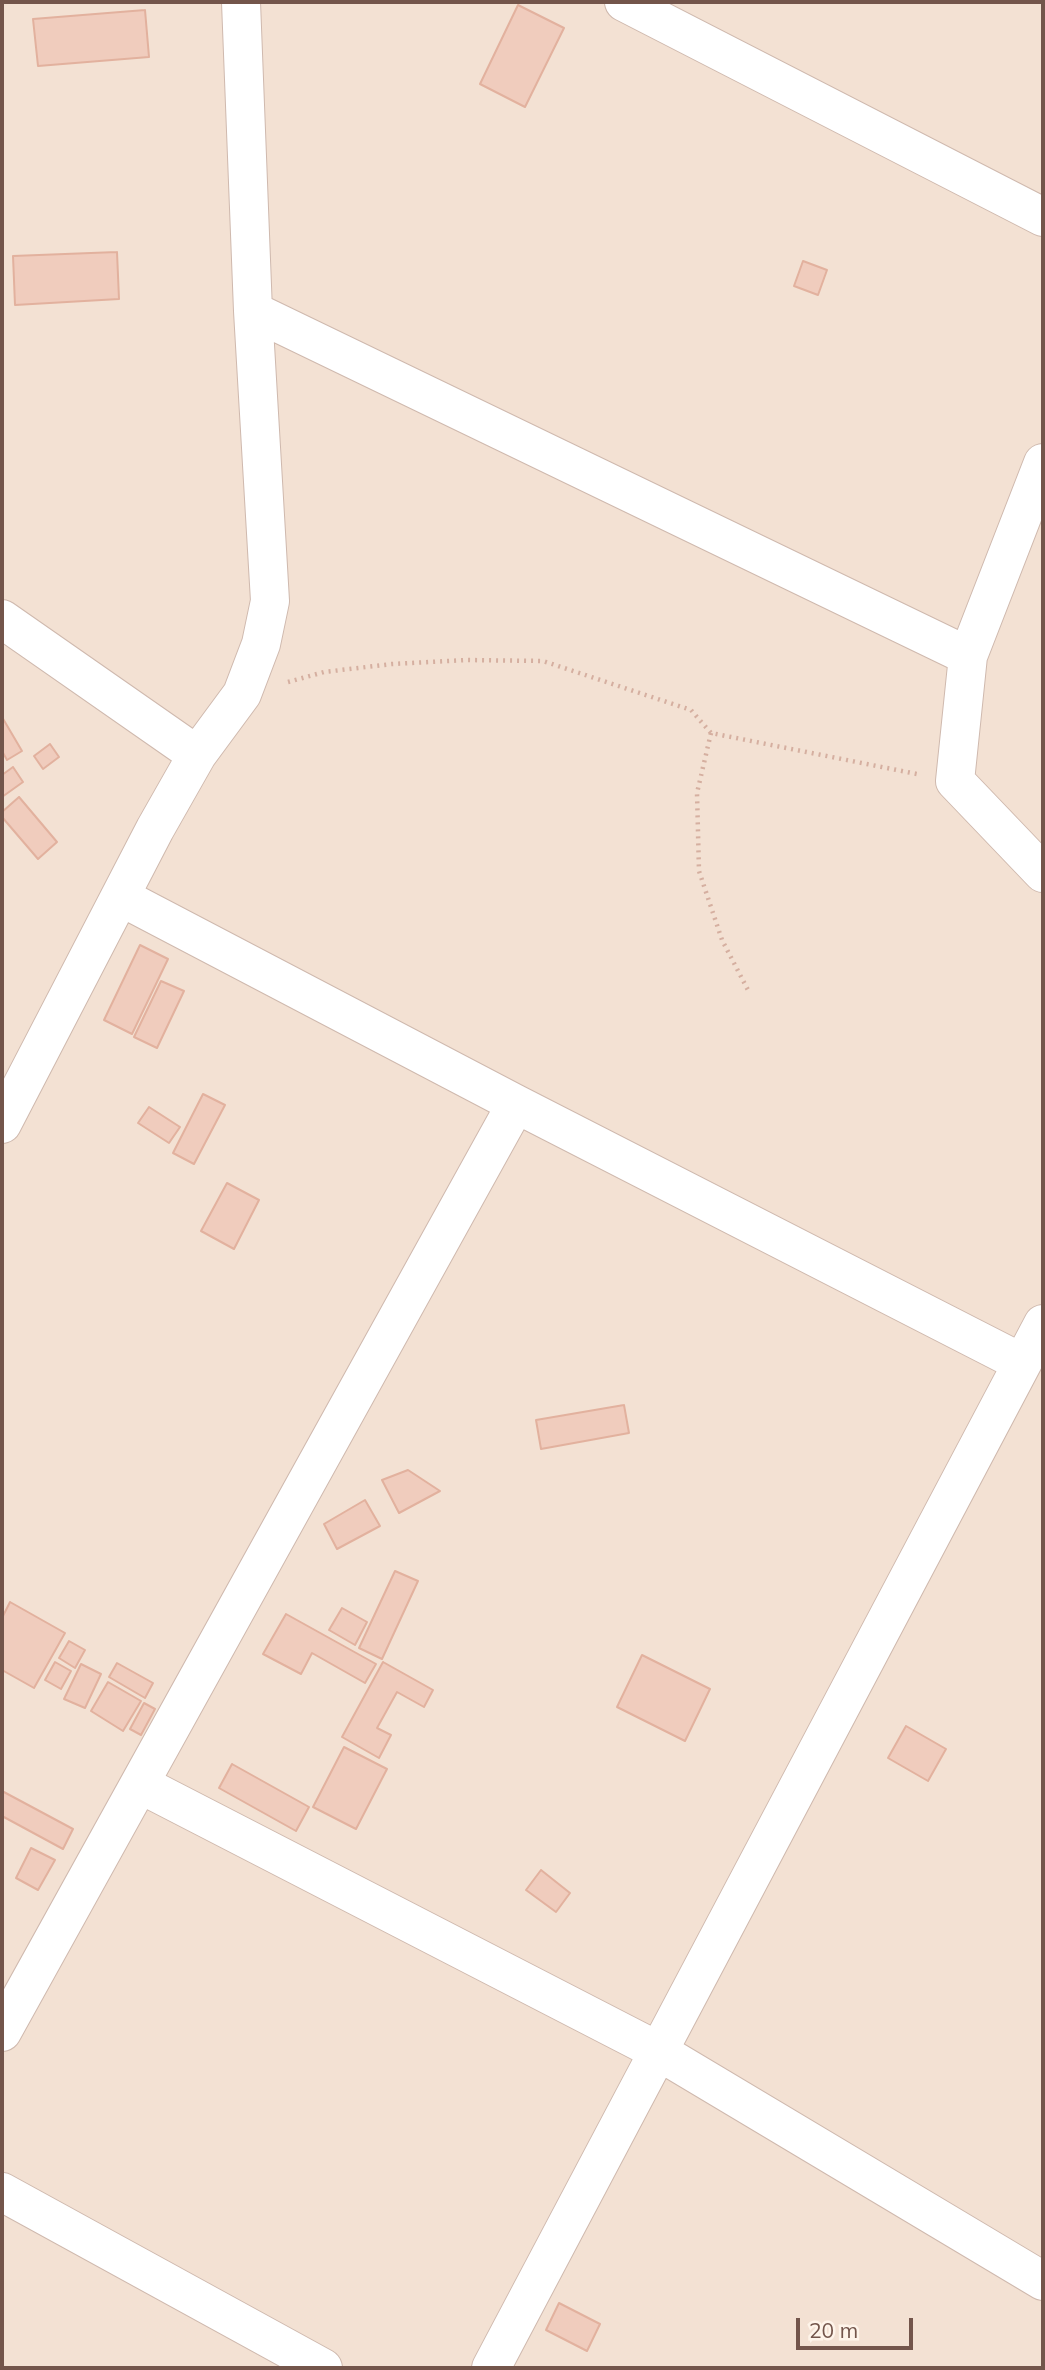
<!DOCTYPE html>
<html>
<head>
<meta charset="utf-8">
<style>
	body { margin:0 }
	#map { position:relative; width:1045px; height:2370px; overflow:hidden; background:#fbf0e4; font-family:Mulish,sans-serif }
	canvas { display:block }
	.frame { position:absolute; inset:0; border:4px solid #73554b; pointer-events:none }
	.scale { position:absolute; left:796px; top:2318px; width:117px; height:32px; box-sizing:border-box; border:4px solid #73554b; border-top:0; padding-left:9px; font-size:21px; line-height:24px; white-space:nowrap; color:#73554b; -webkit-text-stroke:5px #fef4ea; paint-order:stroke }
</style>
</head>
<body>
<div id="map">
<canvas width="1045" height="2370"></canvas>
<div class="frame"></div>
<div class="scale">20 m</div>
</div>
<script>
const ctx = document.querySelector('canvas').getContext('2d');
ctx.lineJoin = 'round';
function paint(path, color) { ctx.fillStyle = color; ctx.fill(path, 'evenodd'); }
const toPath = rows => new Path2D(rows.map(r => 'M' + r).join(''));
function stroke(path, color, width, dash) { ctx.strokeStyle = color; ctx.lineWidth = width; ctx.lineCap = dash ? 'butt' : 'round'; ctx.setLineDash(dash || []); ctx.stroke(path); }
paint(toPath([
	[2,2,1043,2,1043,2368,2,2368]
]), '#f3e1d3');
const building = toPath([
	[518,5,564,28,525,107,480,84,518,5],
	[145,10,149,57,38,66,33,19,145,10],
	[117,252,119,299,15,305,13,256,117,252],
	[803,261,827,270,818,295,794,286,803,261],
	[2,717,22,751,7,760,2,751,2,717],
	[50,744,59,757,43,769,34,756,50,744],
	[13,767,23,782,2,797,2,775,13,767],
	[19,797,57,842,38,859,2,817,2,812,19,797],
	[140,945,168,959,132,1034,104,1020,140,945],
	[161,981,184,991,157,1048,134,1037,161,981],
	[203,1094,225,1105,194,1164,173,1153,203,1094],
	[149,1107,180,1127,169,1143,138,1123,149,1107],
	[227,1183,259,1200,234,1249,201,1231,227,1183],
	[624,1405,629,1433,541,1449,536,1420,624,1405],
	[408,1470,440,1491,399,1513,382,1480,408,1470],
	[365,1500,380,1526,337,1549,324,1524,365,1500],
	[395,1571,418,1581,382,1659,359,1648,395,1571],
	[10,1602,65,1633,34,1688,2,1670,2,1618,10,1602],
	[342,1608,367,1622,355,1645,329,1630,342,1608],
	[286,1614,376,1664,365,1683,312,1653,301,1674,263,1654,286,1614],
	[69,1641,85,1650,75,1668,59,1658,69,1641],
	[642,1655,710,1689,685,1741,617,1707,642,1655],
	[55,1662,71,1671,61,1689,45,1680,55,1662],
	[383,1662,433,1690,424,1707,397,1692,377,1728,391,1735,379,1758,342,1737,383,1662],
	[117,1663,153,1683,145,1698,109,1677,117,1663],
	[81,1664,101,1674,85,1708,64,1699,81,1664],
	[108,1682,141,1701,123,1731,91,1711,108,1682],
	[144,1703,155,1709,141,1735,130,1729,144,1703],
	[906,1726,946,1749,928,1781,888,1758,906,1726],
	[344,1747,387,1769,356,1829,313,1807,344,1747],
	[232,1764,309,1807,296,1831,219,1788,232,1764],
	[2,1791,73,1829,63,1849,2,1816,2,1791],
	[31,1848,55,1860,38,1890,16,1878,31,1848],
	[541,1870,570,1893,556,1912,526,1890,541,1870],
	[559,2303,600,2324,587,2351,546,2330,559,2303]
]);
paint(building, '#f0ccbd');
stroke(building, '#e2b19e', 2);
const minor = toPath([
	[624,2,1043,217],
	[253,311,968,656],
	[1043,463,968,656,955,781,1043,873],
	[2,619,197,755],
	[121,897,516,1104,1022,1363],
	[2,1124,155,829,197,755,242,694,261,644,270,601,253,311,241,2],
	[140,1784,658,2051,1043,2281],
	[2,2032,516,1104],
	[2,2192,323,2368],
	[491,2368,1043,1324]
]);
stroke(minor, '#cfb9ae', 40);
stroke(toPath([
	[288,682,324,672,392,664,466,660,543,661,691,710,711,733,917,774],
	[711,733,697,793,699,871,722,940,749,992]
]), '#d5afa0', 4.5, [2, 5]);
stroke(minor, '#fff', 38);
</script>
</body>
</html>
